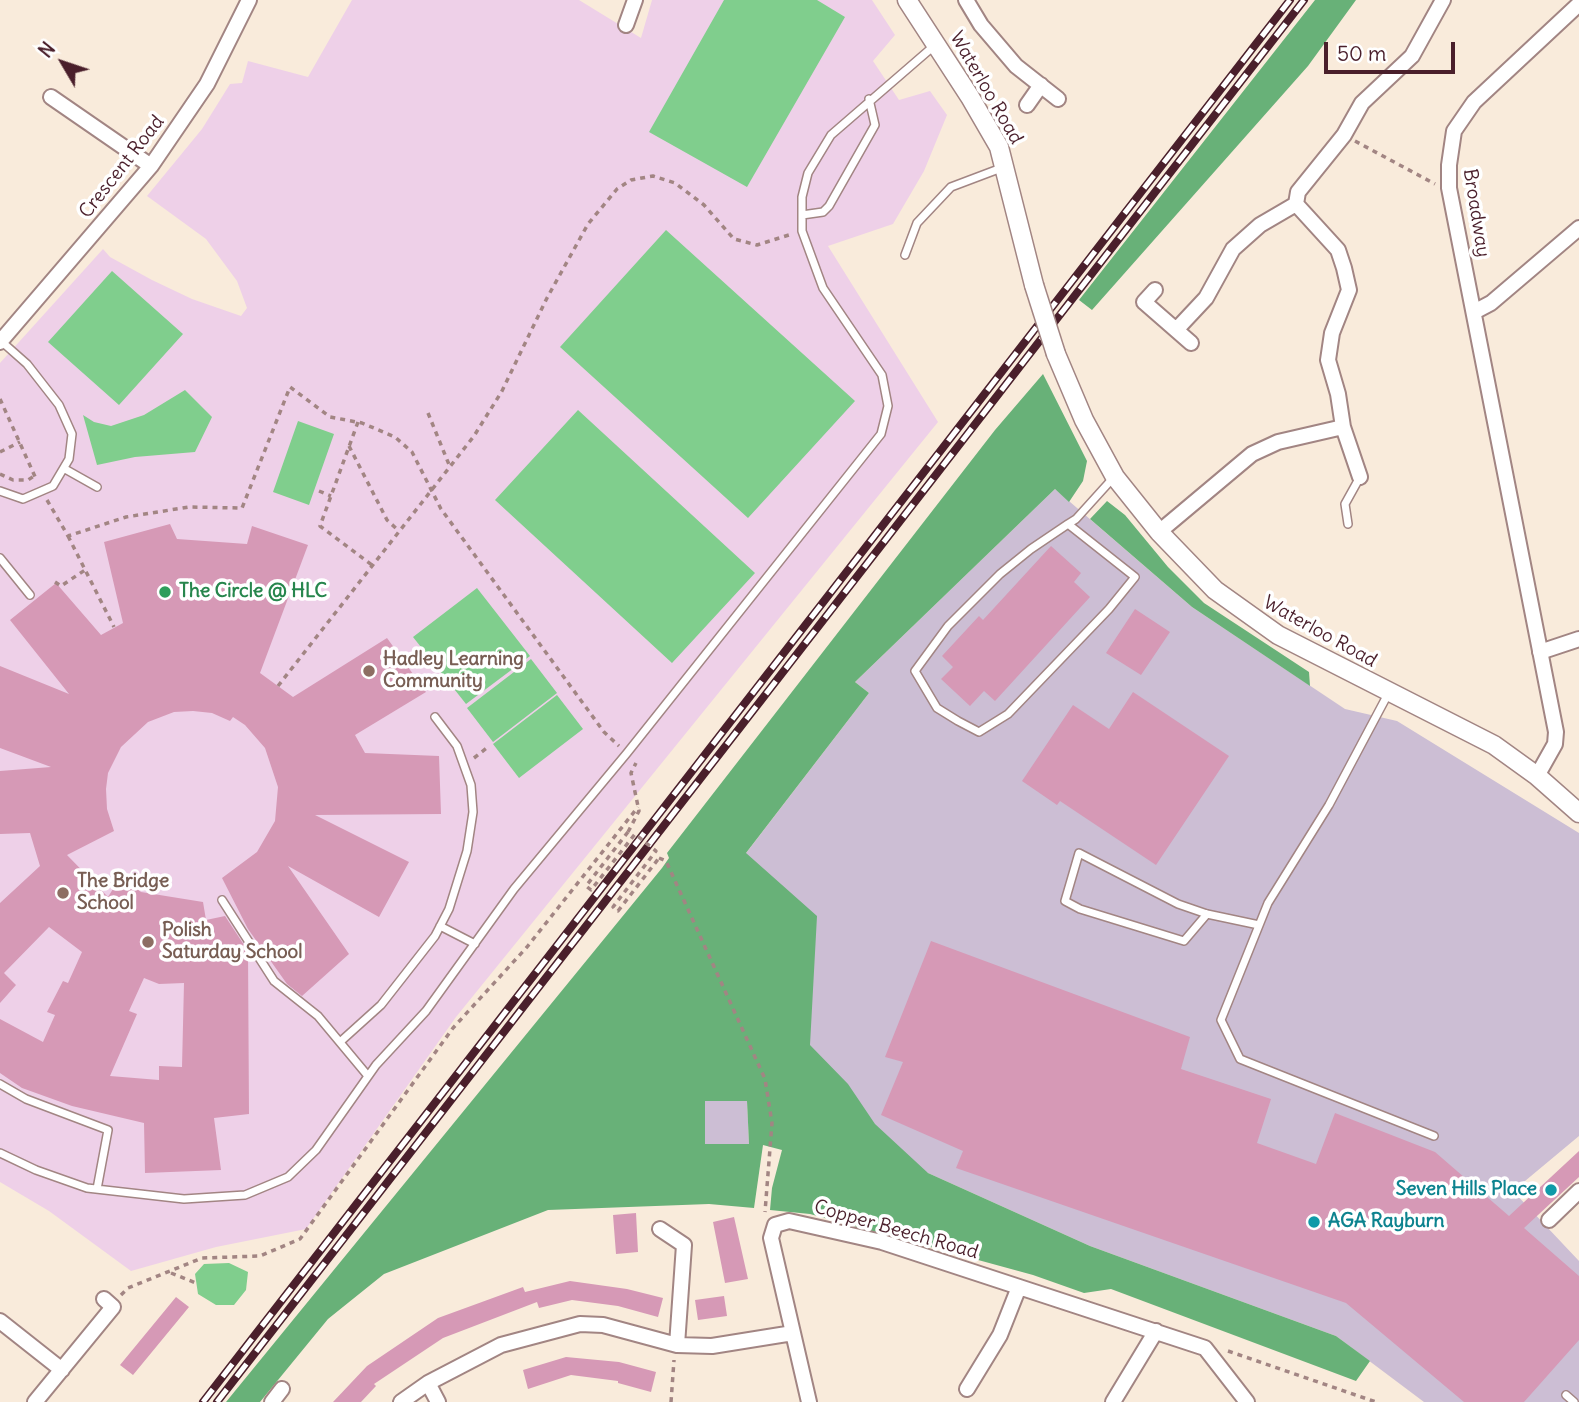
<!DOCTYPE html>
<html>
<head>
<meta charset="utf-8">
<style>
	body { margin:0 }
	#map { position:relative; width:1579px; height:1402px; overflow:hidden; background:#f9ebdb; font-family:Delius,sans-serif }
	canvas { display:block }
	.north { position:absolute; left:28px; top:28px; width:70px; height:70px; -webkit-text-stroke:5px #fff; paint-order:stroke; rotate:309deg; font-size:19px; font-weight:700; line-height:28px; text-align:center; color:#4a1f2b }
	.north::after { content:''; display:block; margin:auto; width:24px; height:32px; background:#4a1f2b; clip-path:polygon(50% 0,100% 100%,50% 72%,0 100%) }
	.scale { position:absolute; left:1324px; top:42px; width:131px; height:32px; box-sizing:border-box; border:4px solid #4a1f2b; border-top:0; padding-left:9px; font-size:21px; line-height:24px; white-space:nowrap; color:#4a1f2b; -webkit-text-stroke:5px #fff; paint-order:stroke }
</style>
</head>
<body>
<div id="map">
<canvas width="1579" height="1402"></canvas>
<div class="north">N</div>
<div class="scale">50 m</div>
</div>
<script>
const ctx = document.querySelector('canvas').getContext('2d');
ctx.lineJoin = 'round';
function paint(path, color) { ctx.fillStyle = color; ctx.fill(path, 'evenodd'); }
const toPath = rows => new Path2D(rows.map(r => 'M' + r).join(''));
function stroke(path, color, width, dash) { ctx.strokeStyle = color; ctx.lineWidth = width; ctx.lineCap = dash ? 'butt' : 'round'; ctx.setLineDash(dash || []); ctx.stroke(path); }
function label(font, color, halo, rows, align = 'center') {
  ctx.font = font + ' Delius,sans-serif'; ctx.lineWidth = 7; ctx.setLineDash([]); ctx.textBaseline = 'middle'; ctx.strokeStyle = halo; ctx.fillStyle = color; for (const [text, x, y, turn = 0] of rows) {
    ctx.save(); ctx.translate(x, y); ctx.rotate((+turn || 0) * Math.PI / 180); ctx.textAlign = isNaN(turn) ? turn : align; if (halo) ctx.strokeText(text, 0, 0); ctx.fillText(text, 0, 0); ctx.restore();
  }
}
paint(toPath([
	[352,0,579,0,641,38,652,0,872,0,895,35,873,61,899,100,930,91,947,115,924,171,893,224,828,246,938,422,456,1017,306,1229,216,1247,131,1271,49,1211,0,1182,0,363,103,249,110,257,152,280,192,299,241,316,247,308,237,281,206,239,147,196,202,129,230,84,242,83,248,61,308,77]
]), '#eed0e8');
paint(toPath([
	[1055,489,1192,607,1345,709,1397,721,1579,833,1579,1136,1513,1191,1579,1261,1579,1402,1424,1402,1336,1336,1090,1246,928,1173,784,1142,697,917,869,693,855,682],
	[747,1100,749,1144,705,1144,705,1101]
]), '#ccbed4');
paint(toPath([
	[724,0,817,0,845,17,747,187,649,132],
	[666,230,855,401,748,518,560,347],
	[112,271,183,334,119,405,48,342],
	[185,390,212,417,195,452,135,457,97,465,83,415,94,422,111,426,144,415],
	[578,410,755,573,672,663,495,500],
	[298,421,334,434,309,505,273,492],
	[477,588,530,656,466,704,413,637],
	[531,659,557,693,493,742,467,708],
	[557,695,583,729,519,778,493,744],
	[229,1263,248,1272,246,1290,234,1305,216,1305,198,1294,195,1274,204,1264]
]), '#80ce8d');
paint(toPath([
	[1315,0,1356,0,1308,66,1092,310,1079,300],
	[1043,374,1087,461,1083,481,1069,502,1055,489,855,682,869,693,746,853,817,916,810,1045,848,1084,875,1124,928,1173,1090,1246,1336,1336,1370,1361,1356,1381,1111,1289,1084,1293,1033,1275,810,1214,770,1210,772,1188,782,1150,763,1145,754,1208,709,1204,548,1210,384,1274,328,1319,260,1402,226,1402,662,868,669,858,667,853,995,430],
	[705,1101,747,1101,749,1144,705,1144],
	[1107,501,1125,515,1168,567,1204,603,1309,672,1310,686,1192,607,1090,519]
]), '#68b178');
paint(toPath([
	[170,524,177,539,247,544,252,526,308,545,260,673,293,697,387,638,426,692,355,735,365,753,439,756,441,814,315,815,409,862,379,917,288,866,349,954,302,996,287,984,248,929,222,878,257,852,275,821,278,787,265,748,245,725,233,717,230,721,212,713,193,711,174,712,148,722,121,747,108,773,106,789,107,809,114,831,67,855,108,897,121,876,141,892,203,902,206,920,225,916,248,951,249,1114,214,1118,221,1170,145,1173,144,1123,72,1106,22,1088,0,1073,0,1019,43,1042,55,1015,47,1012,63,981,68,983,82,952,49,927,4,973,16,985,0,1003,0,903,40,866,30,833,0,834,0,771,51,767,0,748,0,666,69,694,10,620,56,583,101,635,123,623,104,542],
	[144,978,159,984,184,983,182,1067,159,1066,159,1080,110,1076,137,1014,129,1011],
	[1051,546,1081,573,1074,582,1090,597,995,701,984,691,970,706,941,679,953,667,942,656,979,616,983,620],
	[1135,609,1170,632,1141,675,1106,653],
	[1133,692,1229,756,1156,865,1060,801,1057,805,1022,781,1073,705,1109,729],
	[931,941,1190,1037,1181,1069,1271,1099,1257,1143,1316,1164,1335,1113,1435,1152,1509,1216,1579,1151,1579,1177,1524,1228,1579,1276,1579,1340,1524,1402,1464,1402,1346,1303,956,1168,963,1151,881,1115,903,1062,885,1057],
	[636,1213,638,1252,616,1254,613,1215],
	[734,1217,748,1279,725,1283,713,1222],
	[570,1281,627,1289,663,1298,658,1317,618,1306,572,1300,539,1308,537,1302,443,1338,374,1384,376,1386,361,1402,333,1402,367,1366,438,1318,523,1287,525,1292],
	[724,1296,727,1316,698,1320,695,1300],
	[176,1297,189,1307,133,1375,120,1365],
	[566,1357,619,1362,656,1372,651,1392,618,1383,618,1381,571,1375,528,1389,523,1370]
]), '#d699b6');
const service = toPath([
	[802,215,823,212,829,206,875,125,869,99],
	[905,255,917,223,951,187,1004,167],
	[65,469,97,487],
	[0,491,23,499,53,486,69,459,72,434,59,405,27,364,1,341],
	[1068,524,1135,577,1109,609,1008,714,979,732,958,721,937,708,915,671,948,626,1000,574,1031,549,1068,524,1076,519,1114,477],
	[1348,524,1345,504,1360,477],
	[0,558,30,595],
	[1388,694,1329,805,1268,903,1221,1020,1240,1059,1434,1136],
	[222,900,274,981,318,1016,368,1076],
	[1207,914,1184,941,1080,909,1065,901,1079,853,1178,904,1207,914,1259,925],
	[440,926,475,944],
	[340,1042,381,1005,435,936,449,909,467,851,473,812,471,785,457,746,435,717],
	[0,1084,26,1099,108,1130,97,1189],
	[0,1153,36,1170,87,1188,184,1199,245,1195,288,1177,316,1150,376,1065,426,1011,514,889,627,753,881,434,888,406,882,375,823,288,802,231,802,197,808,173,831,135,935,45],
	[1566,1395,1574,1402]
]);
const minor = toPath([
	[966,0,981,25,1016,66,1058,99],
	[626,25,635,0],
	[51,97,151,166],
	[1027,105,1041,85],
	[1155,290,1144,302,1191,343],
	[1474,312,1491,303,1579,228],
	[1176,330,1206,298,1233,249,1260,225,1296,204],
	[0,342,151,166,207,84,249,0],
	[1343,427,1360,477],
	[1159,532,1252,454,1278,442,1343,427,1338,394,1328,360,1332,333,1349,290,1344,268,1338,250,1296,204,1298,192,1344,135,1362,103,1412,56,1443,0],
	[1540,652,1579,639],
	[1537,776,1555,744,1556,732,1449,188,1449,165,1454,131,1474,102,1579,4],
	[1549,1220,1579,1191],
	[660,1229,684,1245,677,1345],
	[0,1321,62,1370],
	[428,1383,438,1402],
	[967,1389,1000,1335,1019,1287],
	[35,1402,113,1307,104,1299],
	[272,1402,282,1389],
	[401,1402,428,1383,501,1345,580,1324,603,1325,677,1345,712,1346,793,1333],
	[809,1402,771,1238,775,1225,789,1221,882,1242,1205,1348,1247,1402],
	[1113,1402,1156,1331]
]);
const tertiary = toPath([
	[907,0,970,97,999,147,1034,285],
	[1056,354,1084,420,1115,477,1159,532,1215,590,1278,635,1494,745,1537,776,1579,813]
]);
stroke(service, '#a28583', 10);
stroke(minor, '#a28583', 18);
stroke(tertiary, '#a28583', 21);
stroke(toPath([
	[1355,141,1435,184],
	[0,399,37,481],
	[428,413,450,467],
	[358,422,320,526,372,565],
	[349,446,387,520,399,531],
	[0,452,20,442],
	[0,474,13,480,28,480,34,476],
	[319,491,331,496],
	[47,500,68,536,126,517,189,507,242,508,290,387,330,417,362,423,395,437,412,452,441,509,604,732,619,746],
	[68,536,114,627],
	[55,582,61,586,85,570],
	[278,686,474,436,502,391,547,298,588,224,617,189,631,180,653,176,675,183,704,205,734,239,757,245,792,234],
	[474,758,488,747],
	[628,832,639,811,631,773,636,763],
	[659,858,666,861,765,1079,772,1123,765,1212],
	[171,1273,196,1283],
	[121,1295,128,1288,202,1258,260,1256,300,1239,453,1028,527,947,638,807],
	[1228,1351,1376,1402],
	[671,1402,674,1360]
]), '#a28583', 3.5, [5, 5]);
stroke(service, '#fff', 7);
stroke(minor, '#fff', 14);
stroke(tertiary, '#fff', 18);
const rail = toPath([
	[203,1402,1290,0],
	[217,1402,1304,0]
]);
stroke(rail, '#4a1f2b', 8);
stroke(rail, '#fff', 5, [16]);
const tertiaryBridge = toPath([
	[1034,285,1056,354]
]);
stroke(tertiaryBridge, '#a28583', 21, []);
stroke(toPath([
	[628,832,586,886,591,890,635,834,656,851,613,907,618,911,659,858]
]), '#a28583', 3.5, [5, 5]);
stroke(tertiaryBridge, '#fff', 18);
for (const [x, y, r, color] of [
	[165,592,7,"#2e9e5b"],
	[369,671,7,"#8d6e63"],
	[63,893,7,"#8d6e63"],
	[148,942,7,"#8d6e63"],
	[1551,1190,7,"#0f9aa8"],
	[1314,1222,7,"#0f9aa8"]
]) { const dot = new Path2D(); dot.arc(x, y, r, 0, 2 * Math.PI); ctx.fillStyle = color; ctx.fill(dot); stroke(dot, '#fff', 2.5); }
label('19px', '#4a1f2b', '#fff', [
	["Waterloo Road",986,88,60],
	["Crescent Road",122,167,-52],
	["Broadway",1476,213,81],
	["Waterloo Road",1320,632,29],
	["Copper Beech Road",896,1230,16]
]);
label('bold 19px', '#27864d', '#fff', [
	["The Circle @ HLC",179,592]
], 'left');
label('bold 19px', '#785e54', '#fff', [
	["Hadley Learning",383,660],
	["Community",383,682],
	["The Bridge",77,882],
	["School",77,904],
	["Polish",162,931],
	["Saturday School",162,953]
], 'left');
label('bold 19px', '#0d838f', '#fff', [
	["Seven Hills Place",1537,1190],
	["AGA Rayburn",1328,1222,"left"]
], 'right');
</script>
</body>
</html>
